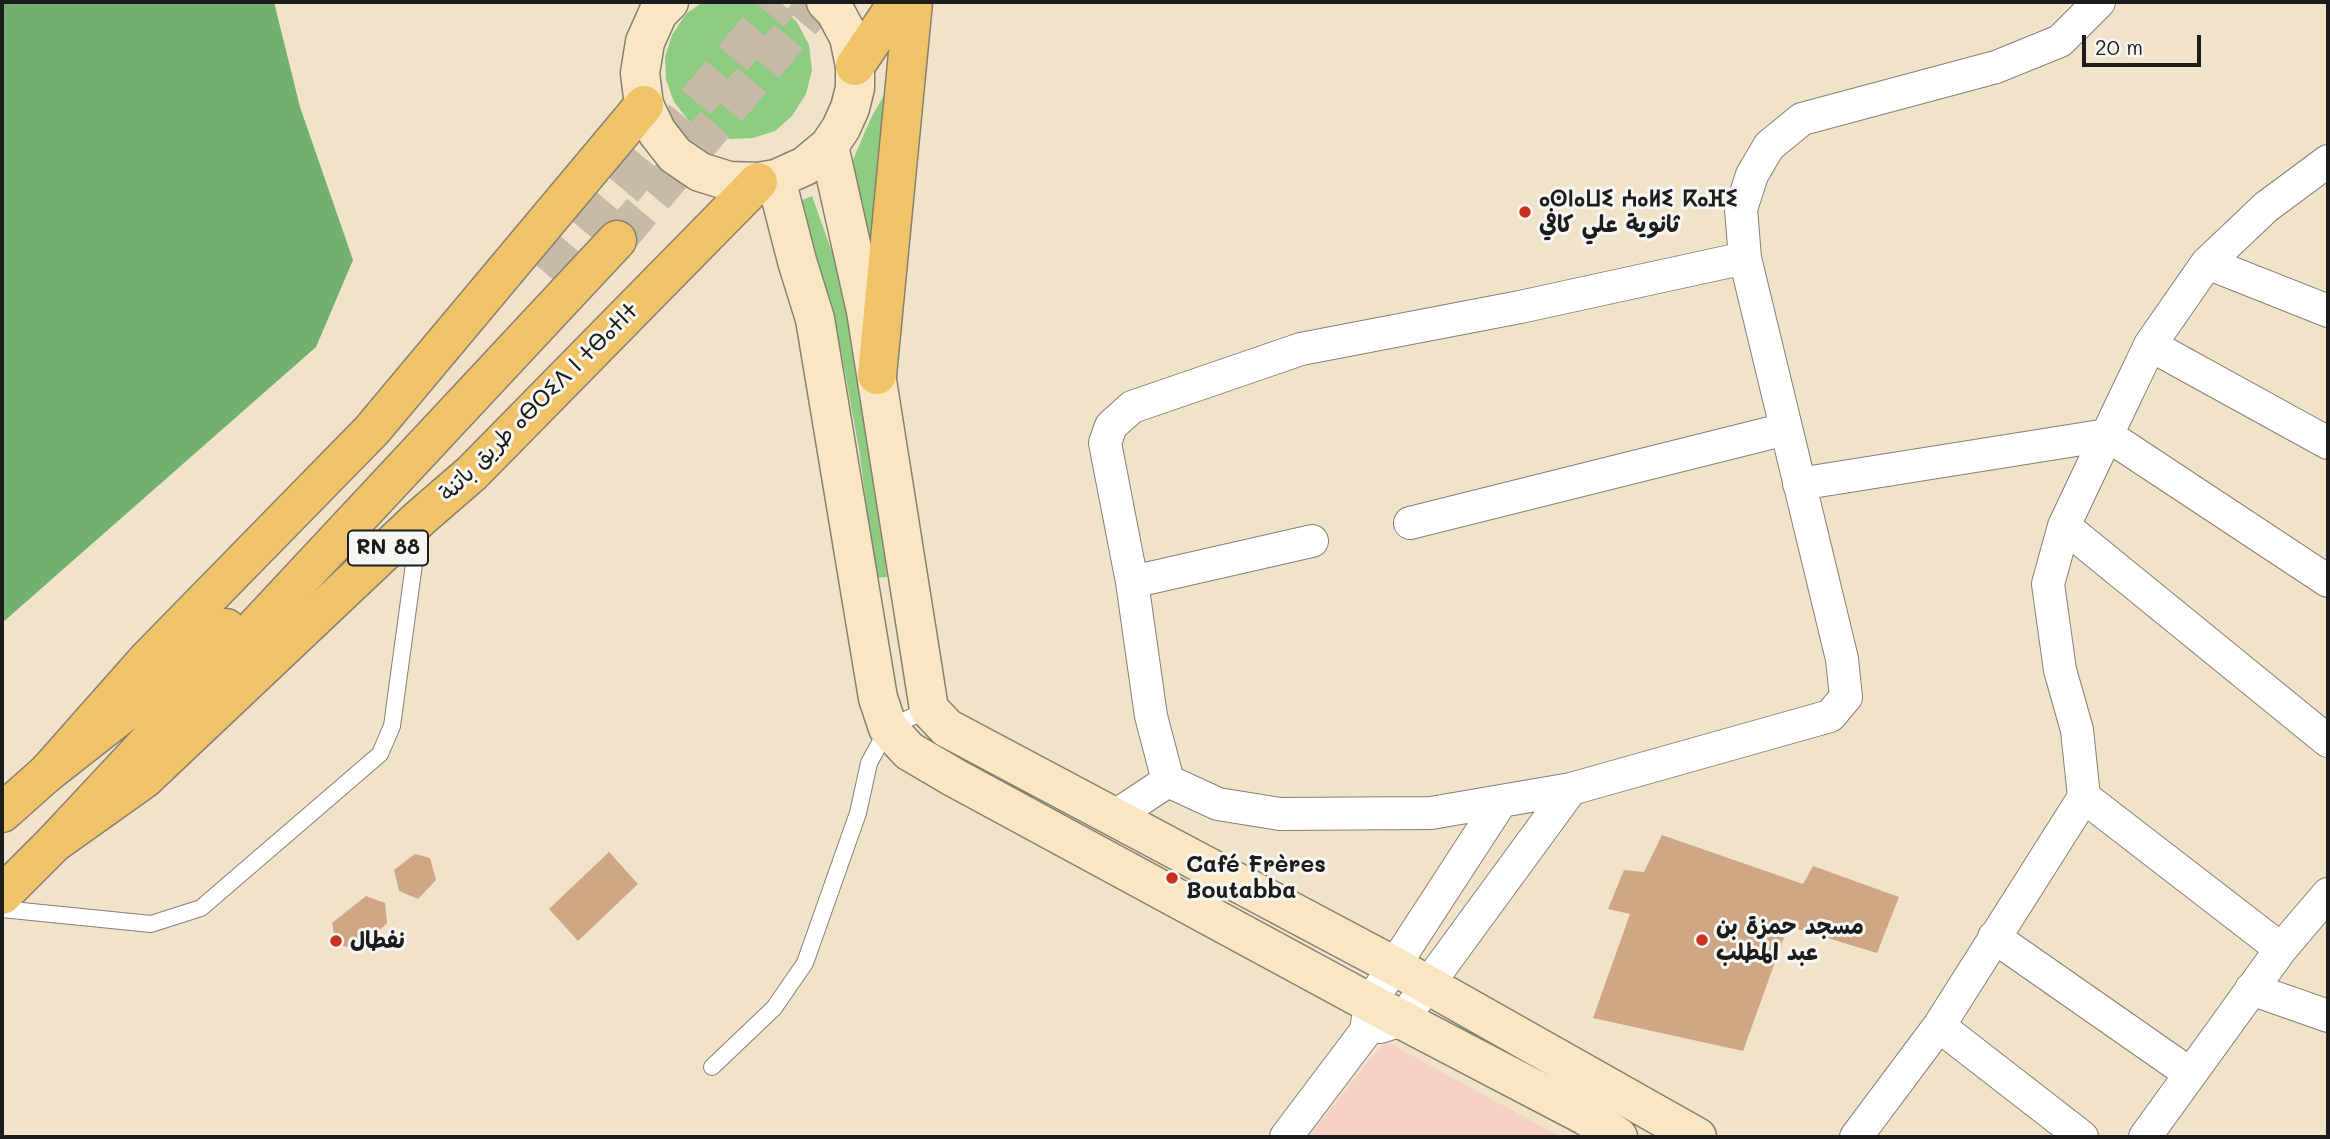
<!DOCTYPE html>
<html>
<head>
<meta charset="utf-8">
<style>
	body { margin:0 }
	#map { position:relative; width:2330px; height:1139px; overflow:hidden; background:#f1e3ca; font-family:Mali,sans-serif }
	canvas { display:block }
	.frame { position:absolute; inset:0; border:4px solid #1c1c1c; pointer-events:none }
	.scale { position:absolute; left:2082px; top:35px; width:119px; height:32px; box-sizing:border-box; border:4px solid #1c1c1c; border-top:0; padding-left:9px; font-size:21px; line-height:24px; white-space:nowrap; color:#1c1c1c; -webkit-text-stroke:5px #f6f6f2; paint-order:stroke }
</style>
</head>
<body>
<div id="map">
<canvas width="2330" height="1139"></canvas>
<div class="frame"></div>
<div class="scale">20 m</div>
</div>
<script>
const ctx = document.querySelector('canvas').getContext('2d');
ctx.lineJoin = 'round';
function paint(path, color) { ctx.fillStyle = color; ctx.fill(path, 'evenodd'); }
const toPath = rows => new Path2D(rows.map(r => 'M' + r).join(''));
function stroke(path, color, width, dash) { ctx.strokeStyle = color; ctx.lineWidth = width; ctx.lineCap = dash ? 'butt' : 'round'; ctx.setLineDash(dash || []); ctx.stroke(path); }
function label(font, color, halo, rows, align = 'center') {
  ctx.font = font + ' Mali,"Playpen Sans Arabic","Noto Sans Tifinagh",sans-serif'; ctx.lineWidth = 6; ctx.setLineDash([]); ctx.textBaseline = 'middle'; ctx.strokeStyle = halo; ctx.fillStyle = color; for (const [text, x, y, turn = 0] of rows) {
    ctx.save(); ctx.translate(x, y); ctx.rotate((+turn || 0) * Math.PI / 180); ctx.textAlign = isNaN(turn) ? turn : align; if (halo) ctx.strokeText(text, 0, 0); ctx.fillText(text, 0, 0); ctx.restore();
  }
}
paint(toPath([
	[1385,1041,1561,1137,1308,1137]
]), '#f6d2c5');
paint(toPath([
	[703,2,772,2,779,5,797,22,809,45,812,70,806,94,792,116,775,131,753,138,730,139,708,133,688,120,674,102,666,80,665,57,672,35,686,14],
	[887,90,872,239,863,239,847,173,871,118],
	[812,196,842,280,880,514,887,577,876,578,859,449,841,351,795,203]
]), '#8ecc81');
paint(toPath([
	[2,2,274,2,300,107,353,260,316,347,2,623]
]), '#72b06f');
paint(toPath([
	[1662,835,1803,884,1813,866,1899,897,1877,953,1788,926,1743,1051,1593,1018,1630,914,1608,909,1624,870,1644,872],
	[609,852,638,884,578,941,549,909],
	[415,854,430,858,436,880,418,899,399,891,394,870],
	[366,896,385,903,387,923,361,949,336,945,332,923]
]), '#cfa785');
stroke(toPath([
	[617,240,818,2],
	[550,277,780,2]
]), '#c6bba7', 38, [38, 19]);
const lane = toPath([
	[2,909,151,924,201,908,380,754,392,726,419,527],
	[712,1067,774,1008,805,963,858,813,869,763,888,728,929,709]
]);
const street = toPath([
	[1745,258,1520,307,1301,349,1132,407,1111,426,1105,443,1132,582,1151,716,1168,781,1218,804,1280,814,1431,813,1571,789,1830,716,1846,697,1842,659,1745,258,1741,209,1752,175,1769,146,1802,119,1996,67,2060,41,2099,2],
	[2207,263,2328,311],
	[2150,345,2328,443],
	[1799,484,2107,435,2328,581],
	[1410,523,1786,429],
	[2064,526,2328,741],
	[1132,582,1312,541],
	[2084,797,2281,949],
	[1115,816,1168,781],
	[1994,937,2189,1073],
	[2251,989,2328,1016],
	[1939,1026,2082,1137],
	[1380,1027,1402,1020,1571,789],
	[1286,1137,1366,1031,1370,1003,1500,803],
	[1856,1137,1939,1026,2084,797,2077,730,2060,670,2048,584,2064,526,2107,435,2150,345,2207,263,2266,207,2328,161],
	[2145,1137,2281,949,2328,894]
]);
const secondary = toPath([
	[669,2,658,13,645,42,640,73,644,105,657,132,675,155,700,172,729,181,758,182,776,179,805,166,829,146,841,128,850,108,855,88,855,66,849,37,835,11,826,2],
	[829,146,866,311,929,709,947,728,1396,967,1697,1137],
	[776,179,797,261,815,319,878,698,888,728,909,751,955,778,1370,1003,1586,1116,1618,1137]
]);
const primary = toPath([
	[2,813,47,773,147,660,372,430,644,105],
	[2,895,54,843,144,779,420,518,472,473,758,182]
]);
const highway = toPath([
	[855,66,898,2],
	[877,375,913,2],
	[47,773,205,649,226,628],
	[54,843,617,240]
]);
stroke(lane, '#868073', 18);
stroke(street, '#868073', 34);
stroke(secondary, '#868073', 41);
stroke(primary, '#868073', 41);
stroke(highway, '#868073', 41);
stroke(lane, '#fff', 16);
stroke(street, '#fff', 32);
stroke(secondary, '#f9e7c3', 38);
stroke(primary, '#f1c369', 38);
stroke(highway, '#f1c369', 38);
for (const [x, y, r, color] of [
	[1525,212,7,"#c8321e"],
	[1172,878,7,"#c8321e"],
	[1702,940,7,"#c8321e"],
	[336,941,7,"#c8321e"]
]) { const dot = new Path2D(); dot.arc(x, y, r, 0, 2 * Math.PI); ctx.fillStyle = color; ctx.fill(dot); stroke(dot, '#f6f6f2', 2.5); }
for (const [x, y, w] of [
	[388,548,80]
]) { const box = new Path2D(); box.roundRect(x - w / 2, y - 17.5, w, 35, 5); ctx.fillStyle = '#f6f6f2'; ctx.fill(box); stroke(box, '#1c1c1c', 2); }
label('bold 21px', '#1c1c1c', null, [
	["RN 88",388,548]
]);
label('bold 23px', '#1c1c1c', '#f6f6f2', [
	["ⴰⵙⵏⴰⵡⵉ ⵄⴰⵍⵉ ⴽⴰⴼⵉ",1539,199],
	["ثانوية علي كافي",1539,225],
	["Café Frères",1186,865],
	["Boutabba",1186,891],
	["مسجد حمزة بن",1716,927],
	["عبد المطلب",1716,953],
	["نفطال",350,941]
], 'left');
label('23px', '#1c1c1c', '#f6f6f2', [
	["طريق باتنة ⴰⴱⵔⵉⴷ ⵏ ⵜⴱⴰⵜⵏⵜ",539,402,-45]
]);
</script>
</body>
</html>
